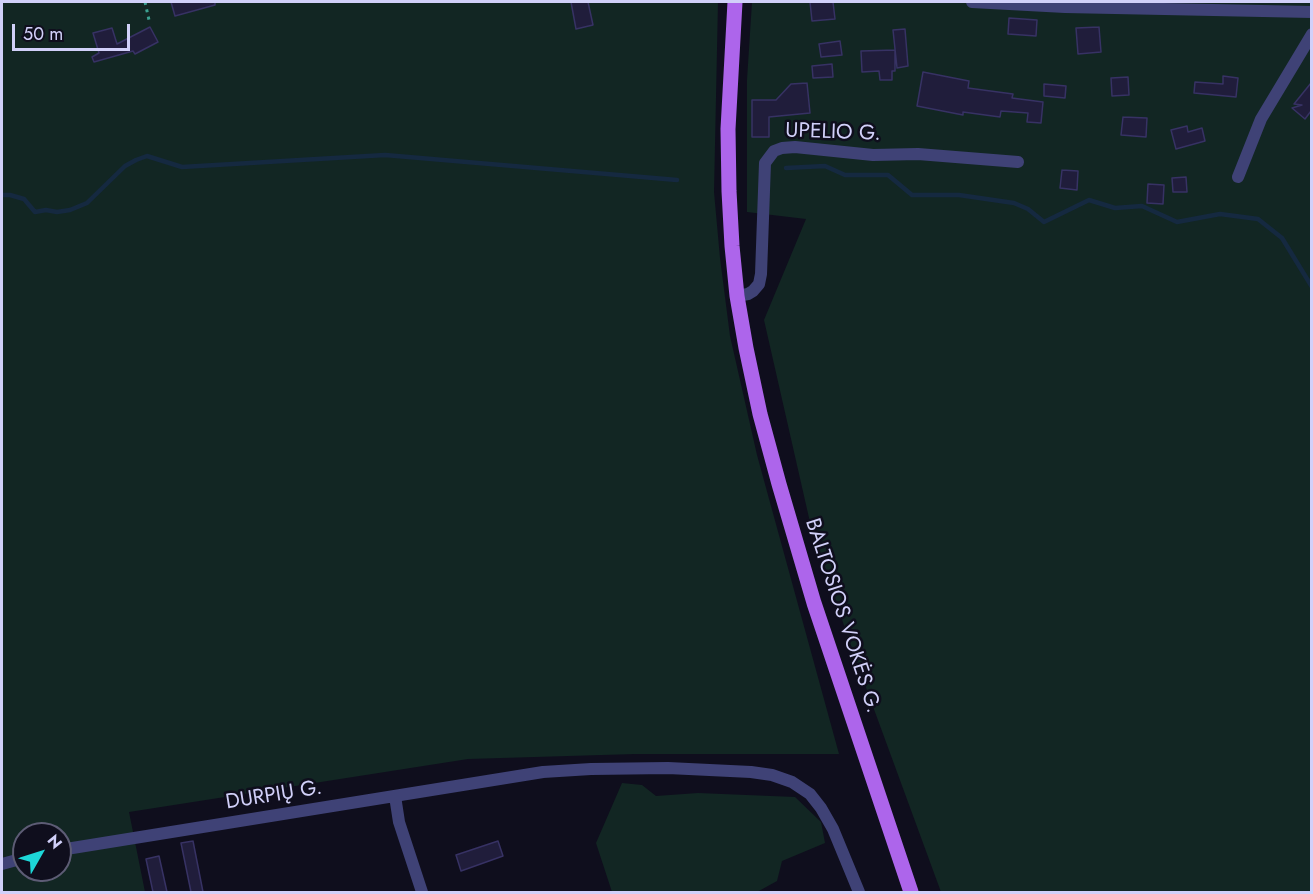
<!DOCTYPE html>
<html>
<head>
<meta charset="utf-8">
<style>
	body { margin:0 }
	#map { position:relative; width:1313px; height:894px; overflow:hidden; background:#0f0e1d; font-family:Jost,sans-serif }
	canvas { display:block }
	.frame { position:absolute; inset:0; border:3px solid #d1d0f9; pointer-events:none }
	.north { position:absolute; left:12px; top:822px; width:60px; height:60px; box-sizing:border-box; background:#0f0e1d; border:2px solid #5d5c75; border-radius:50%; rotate:51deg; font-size:16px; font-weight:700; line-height:24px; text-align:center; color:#d1d0f9 }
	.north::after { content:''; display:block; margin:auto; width:21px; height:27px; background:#1dd7d8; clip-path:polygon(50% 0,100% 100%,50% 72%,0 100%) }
	.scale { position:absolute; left:12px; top:24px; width:118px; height:27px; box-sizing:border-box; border:3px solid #d1d0f9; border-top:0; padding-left:8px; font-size:18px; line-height:21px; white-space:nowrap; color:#d1d0f9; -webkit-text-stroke:4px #0f0e1d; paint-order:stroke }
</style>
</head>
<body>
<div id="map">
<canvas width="1313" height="894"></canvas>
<div class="frame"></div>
<div class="north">N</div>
<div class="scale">50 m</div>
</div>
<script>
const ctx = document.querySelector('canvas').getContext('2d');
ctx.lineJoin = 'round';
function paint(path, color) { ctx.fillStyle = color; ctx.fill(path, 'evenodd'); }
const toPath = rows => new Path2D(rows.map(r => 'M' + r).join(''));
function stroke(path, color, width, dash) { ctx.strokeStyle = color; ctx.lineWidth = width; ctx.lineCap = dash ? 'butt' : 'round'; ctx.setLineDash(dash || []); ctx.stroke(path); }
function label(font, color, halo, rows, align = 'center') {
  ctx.font = font + ' Jost,sans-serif'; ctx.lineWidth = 5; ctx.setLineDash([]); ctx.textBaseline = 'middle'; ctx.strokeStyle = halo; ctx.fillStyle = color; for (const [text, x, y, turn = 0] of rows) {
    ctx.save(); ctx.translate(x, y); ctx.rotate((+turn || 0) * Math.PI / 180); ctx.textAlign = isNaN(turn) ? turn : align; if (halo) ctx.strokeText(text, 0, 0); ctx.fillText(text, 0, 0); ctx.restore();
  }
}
paint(toPath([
	[2,2,718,2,714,192,720,258,730,336,757,455,839,754,635,754,468,759,129,812,145,892,2,892],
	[24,834,60,834,60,870,24,870],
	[752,2,1311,2,1311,892,941,892,853,652,812,531,764,320,806,219,747,212,747,80],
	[622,783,642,785,656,796,698,793,795,797,821,822,825,843,782,861,777,881,757,892,612,892,596,843]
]), '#122623');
stroke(toPath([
	[786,168,825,166,845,175,888,175,912,195,959,195,1014,203,1028,209,1044,222,1089,200,1115,208,1142,206,1177,222,1220,214,1258,219,1282,238,1312,287],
	[2,195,10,195,24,199,35,212,46,210,57,212,70,210,87,203,125,166,136,160,147,156,182,167,385,155,677,180]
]), '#152940', 4.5);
const building = toPath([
	[171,2,215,2,215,5,175,16,171,2],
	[571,2,588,2,593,25,576,29,571,2],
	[810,2,833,2,835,19,812,21,810,2],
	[1009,18,1037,20,1036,36,1008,34,1009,18],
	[150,27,158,42,135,54,133,51,94,62,92,57,99,53,93,33,112,28,117,44,150,27],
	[1099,27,1101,52,1078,54,1076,28,1099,27],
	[905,29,908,66,897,68,893,30,905,29],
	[840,41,842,55,821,57,819,44,840,41],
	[895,50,895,71,892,71,892,80,880,80,879,71,862,72,861,51,895,50],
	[832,64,833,77,813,78,812,66,832,64],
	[923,72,969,81,968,88,1013,94,1012,98,1043,102,1041,123,1027,122,1028,113,1001,111,1000,117,963,112,963,115,917,106,923,72],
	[1223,76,1238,78,1236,97,1194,93,1195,82,1223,84,1223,76],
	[1128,77,1129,95,1112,96,1111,78,1128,77],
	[807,83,810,113,769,117,769,137,752,137,752,100,776,100,791,84,807,83],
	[1311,83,1311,111,1305,119,1292,108,1302,105,1294,104,1311,83],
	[1044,84,1066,86,1065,98,1044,96,1044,84],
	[1123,117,1147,118,1146,137,1121,135,1123,117],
	[1187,126,1188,132,1202,128,1205,141,1176,149,1171,130,1187,126],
	[1062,170,1078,171,1077,190,1060,188,1062,170],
	[1186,177,1187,192,1173,192,1172,178,1186,177],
	[1148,184,1164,185,1163,204,1147,203,1148,184],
	[193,841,203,892,191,892,181,843,193,841],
	[498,841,503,856,461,871,456,855,498,841],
	[159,856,167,892,153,892,146,859,159,856]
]);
paint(building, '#201d3b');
stroke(building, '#373264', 1.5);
stroke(toPath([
	[145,2,149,20]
]), '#3ca191', 3, [3, 4.5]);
stroke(toPath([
	[972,2,1065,7,1312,12],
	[1238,177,1261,119,1312,34],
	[737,296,748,294,753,291,759,284,761,274,765,163,774,151,782,148,795,147,873,155,918,154,1018,162],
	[395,796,399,822,422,892],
	[60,850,543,772,591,769,668,768,751,772,772,775,792,782,810,794,821,808,833,829,859,892],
	[2,864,24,858]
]), '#3f4276', 12);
stroke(toPath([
	[735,2,728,129,729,191,732,246,737,296,746,348,760,414,779,484,814,603,911,892]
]), '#ad65eb', 15);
label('21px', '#d1d0f9', '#0f0e1d', [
	["UPELIO G.",833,133,2],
	["BALTOSIOS VOKĖS G.",842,616,72],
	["DURPIŲ G.",274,796,-9]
]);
</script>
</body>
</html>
